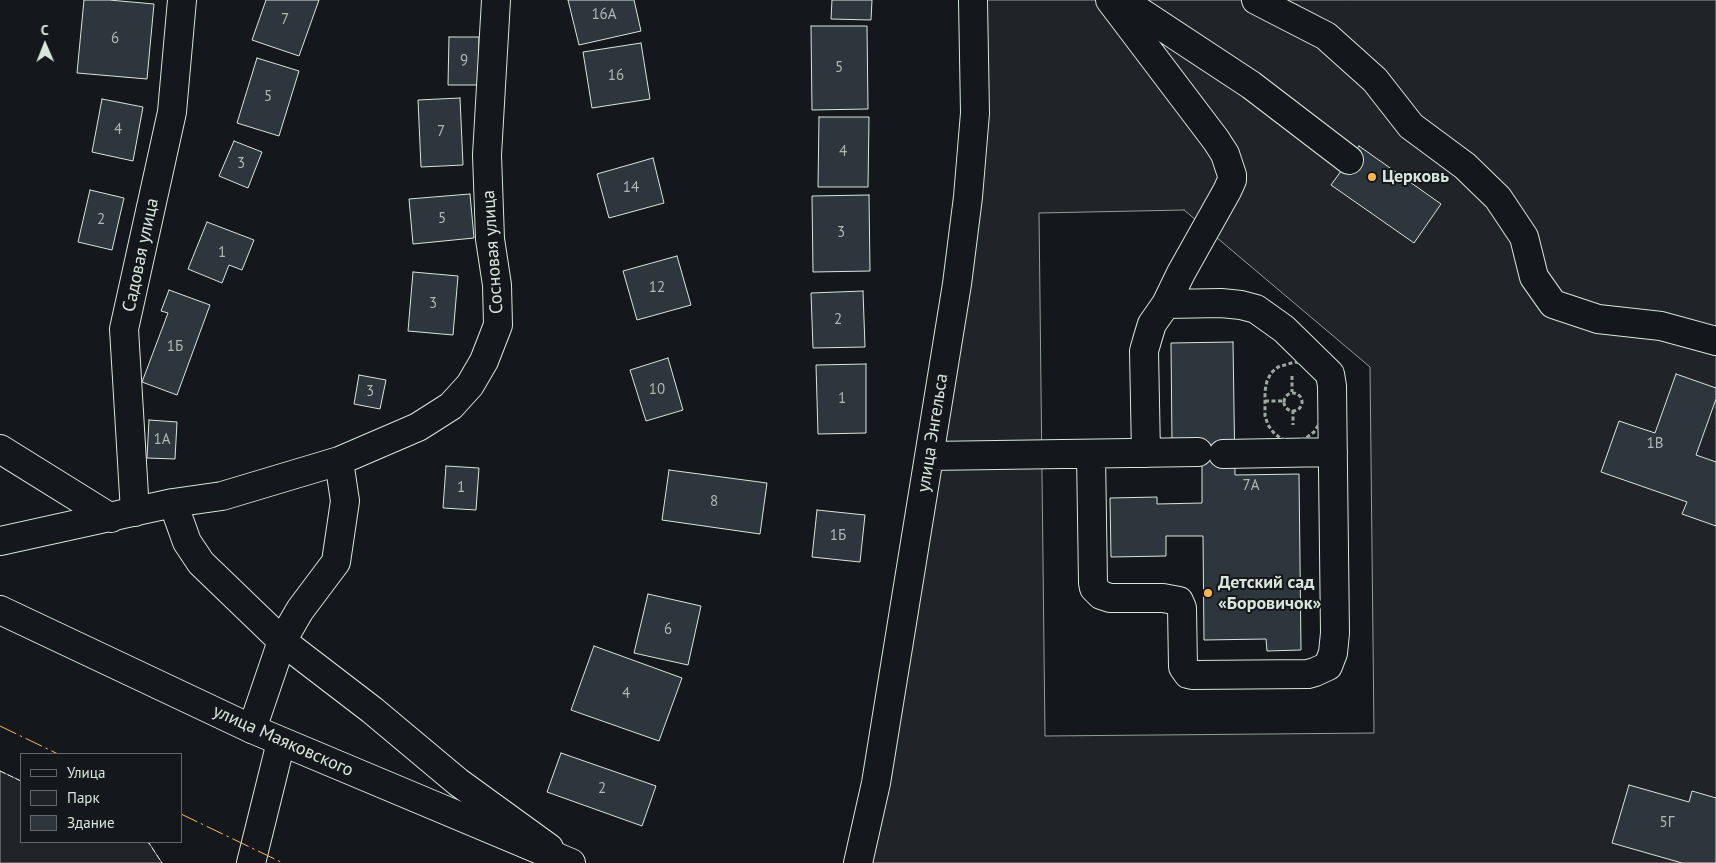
<!DOCTYPE html>
<html>
<head>
<meta charset="utf-8">
<style>
	body { margin:0 }
	#map { position:relative; width:1716px; height:863px; overflow:hidden; background:#14181c; font-family:"PT Sans",sans-serif }
	canvas { display:block }
	.legend { position:absolute; left:20px; top:753px; width:162px; height:90px; box-sizing:border-box; background:#14181c; border:1px solid #626a69; margin:0; padding:6px 9px; list-style:none; font-size:15px; color:#d8e6dc }
	.legend li { display:flex; align-items:center; gap:10px; height:25px }
	.legend b { width:25px; border:1px solid #626a69 }
	.north { position:absolute; left:20px; top:20px; width:50px; height:50px; -webkit-text-stroke:4px #14181c; paint-order:stroke; rotate:359deg; font-size:14px; font-weight:700; line-height:20px; text-align:center; color:#d8e6dc }
	.north::after { content:''; display:block; margin:auto; width:18px; height:22px; background:#d8e6dc; clip-path:polygon(50% 0,100% 100%,50% 72%,0 100%) }
</style>
</head>
<body>
<div id="map">
<canvas width="1716" height="863"></canvas>
<ul class="legend">
<li><b style="height:6px;background:#14181c"></b>Улица</li>
<li><b style="height:14px;background:#202428"></b>Парк</li>
<li><b style="height:14px;background:#2c363c"></b>Здание</li>
</ul>
<div class="north">С</div>
</div>
<script>
const ctx = document.querySelector('canvas').getContext('2d');
ctx.lineJoin = 'round';
function paint(path, color) { ctx.fillStyle = color; ctx.fill(path, 'evenodd'); }
const toPath = rows => new Path2D(rows.map(r => 'M' + r).join(''));
function stroke(path, color, width, dash) { ctx.strokeStyle = color; ctx.lineWidth = width; ctx.lineCap = dash ? 'butt' : 'round'; ctx.setLineDash(dash || []); ctx.stroke(path); }
function label(font, color, halo, rows, align = 'center') {
  ctx.font = font + ' "PT Sans",sans-serif'; ctx.lineWidth = 4; ctx.setLineDash([]); ctx.textBaseline = 'middle'; ctx.strokeStyle = halo; ctx.fillStyle = color; for (const [text, x, y, turn = 0] of rows) {
    ctx.save(); ctx.translate(x, y); ctx.rotate((+turn || 0) * Math.PI / 180); ctx.textAlign = isNaN(turn) ? turn : align; if (halo) ctx.strokeText(text, 0, 0); ctx.fillText(text, 0, 0); ctx.restore();
  }
}
const green = toPath([
	[973,0,1716,0,1716,863,858,863,957,284,973,0],
	[1184,210,1370,367,1374,733,1045,736,1039,213,1184,210],
	[0,771,21,781,21,842,146,842,149,843,162,863,0,863,0,771]
]);
paint(green, '#202428');
stroke(green, '#939e99', 1);
const building = toPath([
	[84,0,109,0,154,4,147,79,77,73,84,0],
	[266,0,319,0,299,56,252,40,266,0],
	[568,0,634,0,641,31,579,45,568,0],
	[832,0,872,0,871,20,831,19,832,0],
	[811,26,867,26,868,109,812,110,811,26],
	[449,37,479,37,478,85,448,85,449,37],
	[641,43,650,99,592,108,583,52,641,43],
	[257,58,299,71,279,136,237,123,257,58],
	[460,98,463,165,421,167,418,100,460,98],
	[102,99,143,107,133,161,92,152,102,99],
	[819,117,869,117,868,187,818,187,819,117],
	[234,141,262,152,248,188,219,176,234,141],
	[1359,146,1441,204,1414,243,1331,185,1359,146],
	[653,158,664,203,609,218,597,174,653,158],
	[90,190,124,198,112,250,78,242,90,190],
	[470,194,474,238,413,244,409,199,470,194],
	[869,195,870,271,813,272,812,196,869,195],
	[207,222,254,240,242,270,229,265,222,283,188,269,207,222],
	[677,256,691,305,637,320,623,271,677,256],
	[413,272,458,276,453,335,408,331,413,272],
	[169,290,210,305,177,395,142,382,168,313,161,311,169,290],
	[863,291,865,347,813,348,811,293,863,291],
	[1233,342,1235,475,1299,474,1301,650,1267,651,1266,639,1204,640,1203,536,1166,536,1166,556,1111,557,1110,498,1157,497,1157,504,1202,503,1202,442,1172,442,1171,343,1233,342],
	[668,358,683,410,646,421,630,370,668,358],
	[866,364,866,433,818,434,816,365,866,364],
	[1676,374,1716,388,1716,399,1696,455,1716,462,1716,526,1682,514,1687,502,1601,472,1619,421,1655,433,1676,374],
	[359,375,386,380,380,409,354,404,359,375],
	[149,420,177,422,175,459,147,458,149,420],
	[446,466,479,468,476,510,443,508,446,466],
	[669,470,767,483,760,534,662,520,669,470],
	[817,510,865,515,860,562,812,557,817,510],
	[648,594,701,606,688,665,634,653,648,594],
	[594,646,682,678,659,741,571,710,594,646],
	[561,753,656,786,642,826,547,792,561,753],
	[1629,785,1689,802,1692,791,1716,798,1716,863,1682,863,1612,843,1629,785]
]);
paint(building, '#2c363c');
stroke(building, '#d8e6dc', 1);
const minor = toPath([
	[1110,0,1216,140,1225,154,1232,175,1232,180,1227,191,1181,273,1166,304,1152,324,1148,337,1144,351,1146,453],
	[1122,0,1251,85,1349,160],
	[1256,0,1326,36,1375,80,1411,126,1465,166,1498,198,1524,237,1534,277,1553,304,1598,319,1661,326,1716,341],
	[0,449,111,518],
	[1091,454,1093,583,1094,588,1101,595,1110,598,1163,598,1179,601,1182,608,1183,667,1188,674,1192,675,1308,674,1315,672,1328,666,1333,653,1335,633,1332,386,1330,374,1284,329,1256,309,1241,305,1221,303,1166,304],
	[1223,454,1333,452],
	[929,456,1198,452],
	[173,503,187,542,201,563,282,641,372,710,458,782,549,848],
	[135,512,124,329,172,112,182,0],
	[0,541,173,503,222,496,339,461],
	[252,729,282,641,300,610,336,562,345,501,339,461,418,427,451,406,470,385,484,361,498,325,497,285,490,239,487,155,496,0],
	[251,863,281,742],
	[858,863,876,783,957,284,968,197,975,113,973,0]
]);
const major = toPath([
	[0,610,252,729,571,863]
]);
stroke(minor, '#d8e6dc', 30);
stroke(major, '#d8e6dc', 30);
stroke(toPath([
	[1295,362,1304,364,1312,369,1318,377,1321,385,1321,416,1319,424,1314,432,1306,438,1298,441,1289,441,1280,438,1273,432,1268,425,1265,416,1265,391,1267,381,1271,373,1278,367,1295,362],
	[1292,376,1292,392],
	'1284 402a9 9 0 1 1 18 0a9 9 0 1 1-18 0Z',
	[1265,401,1284,401],
	[1293,410,1293,425]
]), '#9da8a2', 3, [4, 2.5]);
stroke(minor, '#14181c', 28);
stroke(major, '#14181c', 28);
stroke(toPath([
	[0,771,21,781],
	[146,842,149,843,162,863]
]), '#d8e6dc', 1, [6, 2.5]);
stroke(toPath([
	[0,726,58,754],
	[181,814,283,863]
]), '#ffb74d', 1, [18, 4, 2.5, 4]);
for (const [x, y, r, color] of [
	[1372,177,5,"#ffb74d"],
	[1208,593,5,"#ffb74d"]
]) { const dot = new Path2D(); dot.arc(x, y, r, 0, 2 * Math.PI); ctx.fillStyle = color; ctx.fill(dot); stroke(dot, '#14181c', 2); }
label('15px', '#adbab4', null, [
	["16А",604,15],
	["7",285,20],
	["6",115,39],
	["9",464,61],
	["5",839,68],
	["16",616,76],
	["5",268,97],
	["4",118,130],
	["7",441,132],
	["4",843,152],
	["3",241,164],
	["14",631,188],
	["5",442,219],
	["2",101,220],
	["3",841,233],
	["1",222,253],
	["12",657,288],
	["3",433,304],
	["2",838,320],
	["1Б",175,347],
	["10",657,390],
	["3",370,392],
	["1",842,399],
	["1А",162,440],
	["1В",1655,444],
	["7А",1251,486],
	["1",461,488],
	["8",714,502],
	["1Б",838,536],
	["6",668,630],
	["4",626,694],
	["2",602,789],
	["5Г",1667,823]
]);
label('bold 18px', '#d8e6dc', '#14181c', [
	["Церковь",1382,177],
	["Детский сад",1218,583],
	["«Боровичок»",1218,604]
], 'left');
label('18px', '#d8e6dc', '#14181c', [
	["Сосновая улица",493,252,-94],
	["Садовая улица",141,255,-78],
	["улица Энгельса",933,433,-81],
	["улица Маяковского",283,741,24]
]);
</script>
</body>
</html>
